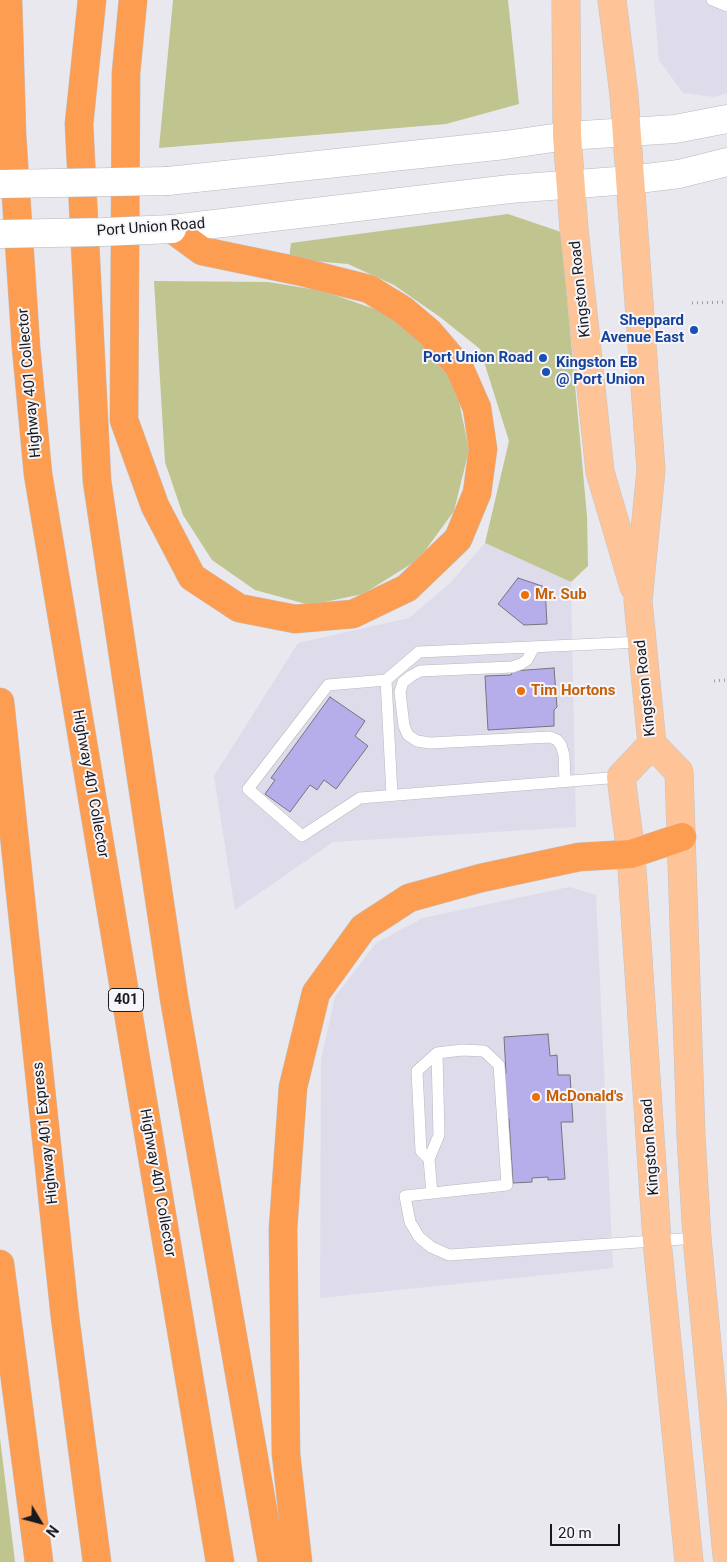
<!DOCTYPE html>
<html>
<head>
<meta charset="utf-8">
<style>
	body { margin:0 }
	#map { position:relative; width:727px; height:1562px; overflow:hidden; background:#e8e8ee; font-family:Roboto,sans-serif }
	canvas { display:block }
	.north { position:absolute; left:15px; top:1497px; width:50px; height:50px; -webkit-text-stroke:4px #f5f5fb; paint-order:stroke; rotate:127deg; font-size:14px; font-weight:700; line-height:20px; text-align:center; color:#19191b }
	.north::after { content:''; display:block; margin:auto; width:18px; height:22px; background:#19191b; clip-path:polygon(50% 0,100% 100%,50% 72%,0 100%) }
	.scale { position:absolute; left:550px; top:1524px; width:70px; height:22px; box-sizing:border-box; border:2px solid #19191b; border-top:0; padding-left:6px; font-size:15px; line-height:18px; white-space:nowrap; color:#19191b; -webkit-text-stroke:4px #f5f5fb; paint-order:stroke }
</style>
</head>
<body>
<div id="map">
<canvas width="727" height="1562"></canvas>
<div class="north">N</div>
<div class="scale">20 m</div>
</div>
<script>
const ctx = document.querySelector('canvas').getContext('2d');
ctx.lineJoin = 'round';
function paint(path, color) { ctx.fillStyle = color; ctx.fill(path, 'evenodd'); }
const toPath = rows => new Path2D(rows.map(r => 'M' + r).join(''));
function stroke(path, color, width, dash) { ctx.strokeStyle = color; ctx.lineWidth = width; ctx.lineCap = dash ? 'butt' : 'round'; ctx.setLineDash(dash || []); ctx.stroke(path); }
function label(font, color, halo, rows, align = 'center') {
  ctx.font = font + ' Roboto,sans-serif'; ctx.lineWidth = 4; ctx.setLineDash([]); ctx.textBaseline = 'middle'; ctx.strokeStyle = halo; ctx.fillStyle = color; for (const [text, x, y, turn = 0] of rows) {
    ctx.save(); ctx.translate(x, y); ctx.rotate((+turn || 0) * Math.PI / 180); ctx.textAlign = isNaN(turn) ? turn : align; if (halo) ctx.strokeText(text, 0, 0); ctx.fillText(text, 0, 0); ctx.restore();
  }
}
paint(toPath([
	[654,0,727,0,727,93,714,97,683,93,659,60],
	[485,543,571,582,576,827,333,842,235,910,214,776,298,643,409,618,450,583],
	[569,887,596,895,613,1268,320,1298,321,1060,335,997,376,943,423,918]
]), '#dedcea');
paint(toPath([
	[173,0,508,0,519,104,446,124,159,148],
	[508,214,561,232,587,516,588,566,571,582,485,543,509,441,480,349,440,317,394,285,348,264,289,259,291,243],
	[154,281,268,282,323,291,386,313,425,341,456,387,469,450,454,511,419,559,363,594,310,605,255,590,212,560,183,515,165,462],
	[0,1438,15,1562,0,1562]
]), '#c0c48f');
const building = toPath([
	[518,578,545,587,547,624,524,625,498,604,518,578],
	[554,668,557,707,554,710,554,726,488,730,485,676,511,675,513,671,554,668],
	[330,697,365,721,355,736,368,746,336,789,324,780,317,790,310,785,290,812,265,794,275,780,271,778,330,697],
	[548,1034,550,1056,557,1055,558,1075,570,1075,573,1122,561,1122,565,1179,548,1180,548,1177,532,1178,532,1182,513,1183,509,1119,503,1120,499,1073,506,1073,504,1037,548,1034]
]);
paint(building, '#b6aeeb');
stroke(building, '#75757a', 1);
const service = toPath([
	[712,0,727,6],
	[534,647,527,660,521,664,512,667,420,671,411,676,403,682,400,692,404,726,408,735,417,741,430,743,550,737,557,740,561,745,564,755,565,781],
	[386,680,392,795],
	[621,777,360,798,302,836,248,789,328,685,386,680,419,652,642,642],
	[429,1159,439,1135,437,1053],
	[432,1193,429,1159,421,1151,417,1071,437,1053,462,1050,484,1051,499,1065,507,1185,405,1196,410,1222,419,1237,431,1247,449,1255,697,1238]
]);
const secondary = toPath([
	[168,181,505,145,567,136,675,129,727,119],
	[172,229,510,189,630,180,679,174,727,162]
]);
const primary = toPath([
	[566,0,567,136,574,229,600,472,634,587],
	[612,0,624,95,651,470,638,601,652,744,679,772,691,1136,697,1238,727,1556],
	[652,744,621,777,631,854,657,1241,689,1562]
]);
const motorway = toPath([
	[8,0,12,135,26,347,38,474,220,1562],
	[92,0,79,124,97,481,174,998,272,1562],
	[133,0,126,73,124,420,155,506,192,577,239,608,295,619,353,614,407,588,458,539,477,493,483,449,477,408,459,367,429,332,403,310,369,289,298,271,202,251,172,229],
	[0,702,65,1317,97,1562],
	[0,1264,39,1562],
	[298,1562,286,1454,283,1229,293,1087,316,993,363,928,409,898,481,878,579,857,631,854,682,837]
]);
stroke(service, '#b8b7bd', 12);
stroke(secondary, '#b8b7bd', 29);
stroke(primary, '#c3c3c4', 29);
stroke(motorway, '#c3c3c4', 29);
stroke(toPath([
	[692,303,727,302],
	[714,681,727,680]
]), '#9c9ca1', 3, [1, 4]);
stroke(service, '#fff', 11);
stroke(secondary, '#fff', 28);
stroke(primary, '#fec497', 28);
stroke(motorway, '#fd9d52', 28);
const secondaryBridge = toPath([
	[0,184,168,181],
	[0,234,103,232,172,229]
]);
stroke(secondaryBridge, '#b8b7bd', 29, []);
stroke(secondaryBridge, '#fff', 28);
for (const [x, y, r, color] of [
	[694,330,5,"#1a4fb4"],
	[543,358,5,"#1a4fb4"],
	[546,372,5,"#1a4fb4"],
	[525,595,5,"#e8710a"],
	[521,691,5,"#e8710a"],
	[536,1097,5,"#e8710a"]
]) { const dot = new Path2D(); dot.arc(x, y, r, 0, 2 * Math.PI); ctx.fillStyle = color; ctx.fill(dot); stroke(dot, '#f5f5fb', 2); }
for (const [x, y, w] of [
	[126,1000,35]
]) { const box = new Path2D(); box.roundRect(x - w / 2, y - 11.5, w, 23, 4); ctx.fillStyle = '#f5f5fb'; ctx.fill(box); stroke(box, '#19191b', 1); }
label('bold 14px', '#19191b', null, [
	["401",126,1000]
]);
label('15px', '#19191b', '#f5f5fb', [
	["Port Union Road",151,228,-4],
	["Kingston Road",581,289,-96],
	["Highway 401 Collector",30,383,-95],
	["Kingston Road",646,688,-96],
	["Highway 401 Collector",90,784,80],
	["Highway 401 Express",46,1133,-96],
	["Kingston Road",651,1147,-94],
	["Highway 401 Collector",157,1183,80]
]);
label('bold 15px', '#164399', '#f5f5fb', [
	["Sheppard",684,321],
	["Avenue East",684,338],
	["Port Union Road",533,358],
	["Kingston EB",556,363,"left"],
	["@ Port Union",556,380,"left"]
], 'right');
label('bold 15px', '#c56008', '#f5f5fb', [
	["Mr. Sub",535,595],
	["Tim Hortons",531,691],
	["McDonald's",546,1097]
], 'left');
</script>
</body>
</html>
